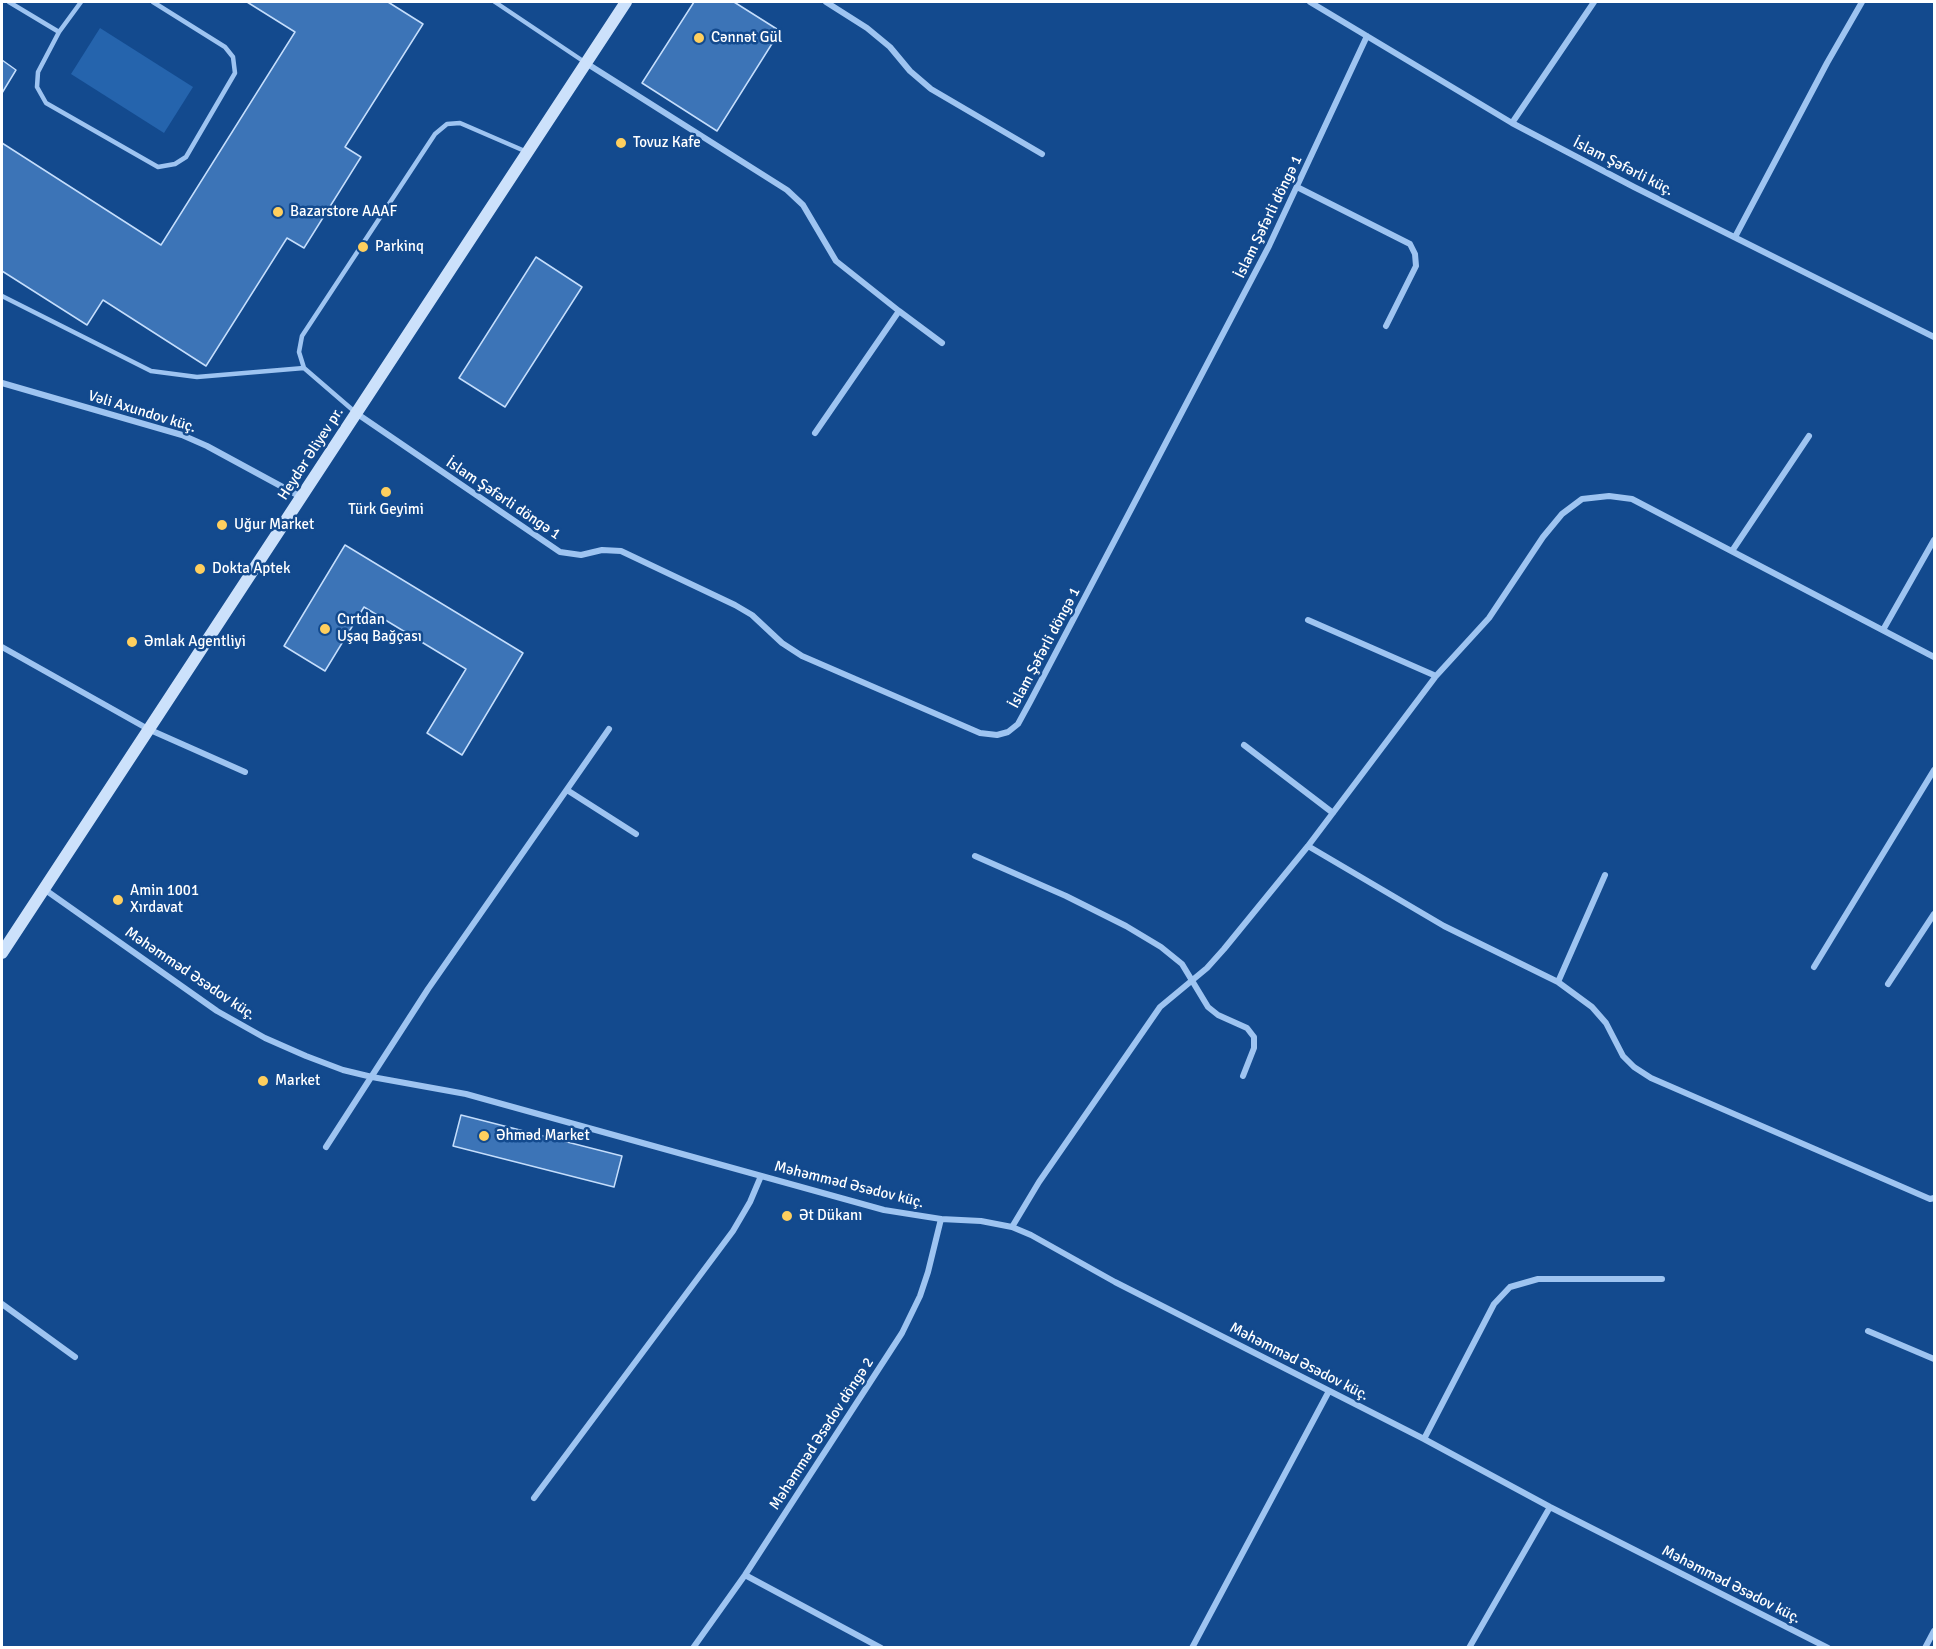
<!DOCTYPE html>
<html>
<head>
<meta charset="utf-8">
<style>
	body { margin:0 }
	#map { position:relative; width:1936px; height:1649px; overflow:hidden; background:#134a8e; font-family:Signika,sans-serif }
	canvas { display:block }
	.frame { position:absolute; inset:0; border:3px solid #fff; pointer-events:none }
</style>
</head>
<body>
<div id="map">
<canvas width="1936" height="1649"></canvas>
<div class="frame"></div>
</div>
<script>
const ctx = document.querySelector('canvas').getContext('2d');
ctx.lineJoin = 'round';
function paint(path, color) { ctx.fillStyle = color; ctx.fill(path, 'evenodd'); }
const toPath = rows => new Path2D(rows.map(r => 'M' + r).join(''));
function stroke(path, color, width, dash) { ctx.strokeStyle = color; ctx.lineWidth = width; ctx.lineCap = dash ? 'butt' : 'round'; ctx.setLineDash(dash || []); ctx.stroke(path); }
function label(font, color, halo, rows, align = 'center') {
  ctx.font = font + ' Signika,sans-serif'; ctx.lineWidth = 5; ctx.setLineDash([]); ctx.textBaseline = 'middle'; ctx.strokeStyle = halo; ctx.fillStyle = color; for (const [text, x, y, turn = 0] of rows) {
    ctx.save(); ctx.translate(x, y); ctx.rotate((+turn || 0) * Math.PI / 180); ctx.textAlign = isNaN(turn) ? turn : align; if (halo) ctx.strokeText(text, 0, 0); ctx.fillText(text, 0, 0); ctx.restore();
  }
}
paint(toPath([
	[100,28,193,87,164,133,71,74]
]), '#2564ad');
const building = toPath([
	[247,2,388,2,423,24,345,147,361,157,304,248,287,238,206,366,103,300,87,325,2,271,2,143,161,245,295,32,247,2],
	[694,2,734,2,780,31,717,131,642,83,694,2],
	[2,60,16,70,2,93,2,60],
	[536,257,582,287,505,407,459,378,536,257],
	[345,545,523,653,462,755,427,733,466,669,364,607,325,671,284,646,345,545],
	[461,1115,622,1156,614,1187,453,1146,461,1115]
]);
paint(building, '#3c74b7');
stroke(building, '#c5defc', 1.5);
stroke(toPath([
	[9,2,59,32],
	[81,2,59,32,38,72,37,87,46,103,158,167,175,164,186,157,235,73,233,57,225,47,153,2],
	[495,2,586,63],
	[2,296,151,371,197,377,304,368],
	[355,412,304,368,299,352,302,336,435,134,447,124,460,123,527,152]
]), '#9ec4f1', 4.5);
stroke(toPath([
	[826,2,867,28,890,47,910,71,931,89,1042,154],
	[1310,2,1512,123,1634,187,1934,337],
	[586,63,787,190,803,205,836,261,899,311,815,433],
	[1512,123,1594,2],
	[1297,187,1410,244,1415,254,1416,266,1386,326],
	[1735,237,1827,63,1862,2],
	[899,311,942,343],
	[2,383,182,435,207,446,301,497],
	[356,413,560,552,581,555,602,550,621,551,735,605,752,615,782,643,802,656,980,733,997,735,1008,732,1018,724,1030,702,1269,246,1367,36],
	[1732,551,1809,436],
	[1308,620,1436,676],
	[1883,630,1934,540],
	[2,647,148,729,245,772],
	[1244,745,1333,813],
	[567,790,636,834],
	[1308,846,1444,926,1558,982,1592,1007,1606,1023,1623,1056,1634,1067,1651,1078,1930,1199,1934,1198],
	[975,856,1066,896,1126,926,1161,947,1182,964,1208,1007,1218,1015,1247,1028,1254,1037,1254,1048,1243,1076],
	[44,889,217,1011,265,1038,306,1056,343,1070,372,1077,466,1094,884,1210,941,1219,981,1221,1012,1227,1031,1235,1115,1282,1424,1439,1550,1507,1828,1648],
	[1814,967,1934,770],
	[1558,982,1605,875],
	[1888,984,1934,914],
	[326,1147,428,989,609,729],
	[1012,1227,1039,1182,1160,1007,1207,968,1224,949,1308,846,1436,676,1489,618,1543,537,1562,514,1582,499,1609,496,1632,499,1934,657],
	[2,1304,75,1357],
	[1868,1331,1934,1359],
	[1424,1439,1494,1304,1510,1287,1538,1279,1662,1279],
	[534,1498,733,1231,750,1202,761,1176],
	[745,1575,881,1648],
	[693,1648,745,1575,902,1333,920,1296,928,1272,941,1219],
	[1192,1648,1329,1391],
	[1469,1648,1550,1507],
	[1925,1648,1934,1631]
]), '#9ec4f1', 6);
stroke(toPath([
	[2,953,626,2]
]), '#cce1fb', 12);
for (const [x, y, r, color] of [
	[699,38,6,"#ffcf5e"],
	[621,143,6,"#ffcf5e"],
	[278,212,6,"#ffcf5e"],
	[363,247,6,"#ffcf5e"],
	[386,492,6,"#ffcf5e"],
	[222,525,6,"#ffcf5e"],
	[200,569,6,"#ffcf5e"],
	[325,629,6,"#ffcf5e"],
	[132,642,6,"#ffcf5e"],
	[118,900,6,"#ffcf5e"],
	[263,1081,6,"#ffcf5e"],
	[484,1136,6,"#ffcf5e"],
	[787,1216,6,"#ffcf5e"]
]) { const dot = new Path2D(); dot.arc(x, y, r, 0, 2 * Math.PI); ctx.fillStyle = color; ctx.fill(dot); stroke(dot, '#134a8e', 2); }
label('15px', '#fff', '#134a8e', [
	["Cənnət Gül",711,38],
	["Tovuz Kafe",633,143],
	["Bazarstore AAAF",290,212],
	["Parkinq",375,247],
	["Türk Geyimi",386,510,"center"],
	["Uğur Market",234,525],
	["Dokta Aptek",212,569],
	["Cırtdan",337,620],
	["Uşaq Bağçası",337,637],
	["Əmlak Agentliyi",144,642],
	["Amin 1001",130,891],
	["Xırdavat",130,908],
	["Market",275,1081],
	["Əhməd Market",496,1136],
	["Ət Dükanı",799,1216]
], 'left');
label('15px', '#fff', '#134a8e', [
	["İslam Şəfərli küç.",1623,167,27],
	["İslam Şəfərli döngə 1",1269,217,-64],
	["Vəli Axundov küç.",142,412,17],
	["Heydər Əliyev pr.",311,454,-57],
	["İslam Şəfərli döngə 1",503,499,34],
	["İslam Şəfərli döngə 1",1045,648,-62],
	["Məhəmməd Əsədov küç.",190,974,34],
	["Məhəmməd Əsədov küç.",849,1185,14],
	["Məhəmməd Əsədov küç.",1299,1362,27],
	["Məhəmməd Əsədov döngə 2",822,1434,-57],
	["Məhəmməd Əsədov küç.",1731,1585,27]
]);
</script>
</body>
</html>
